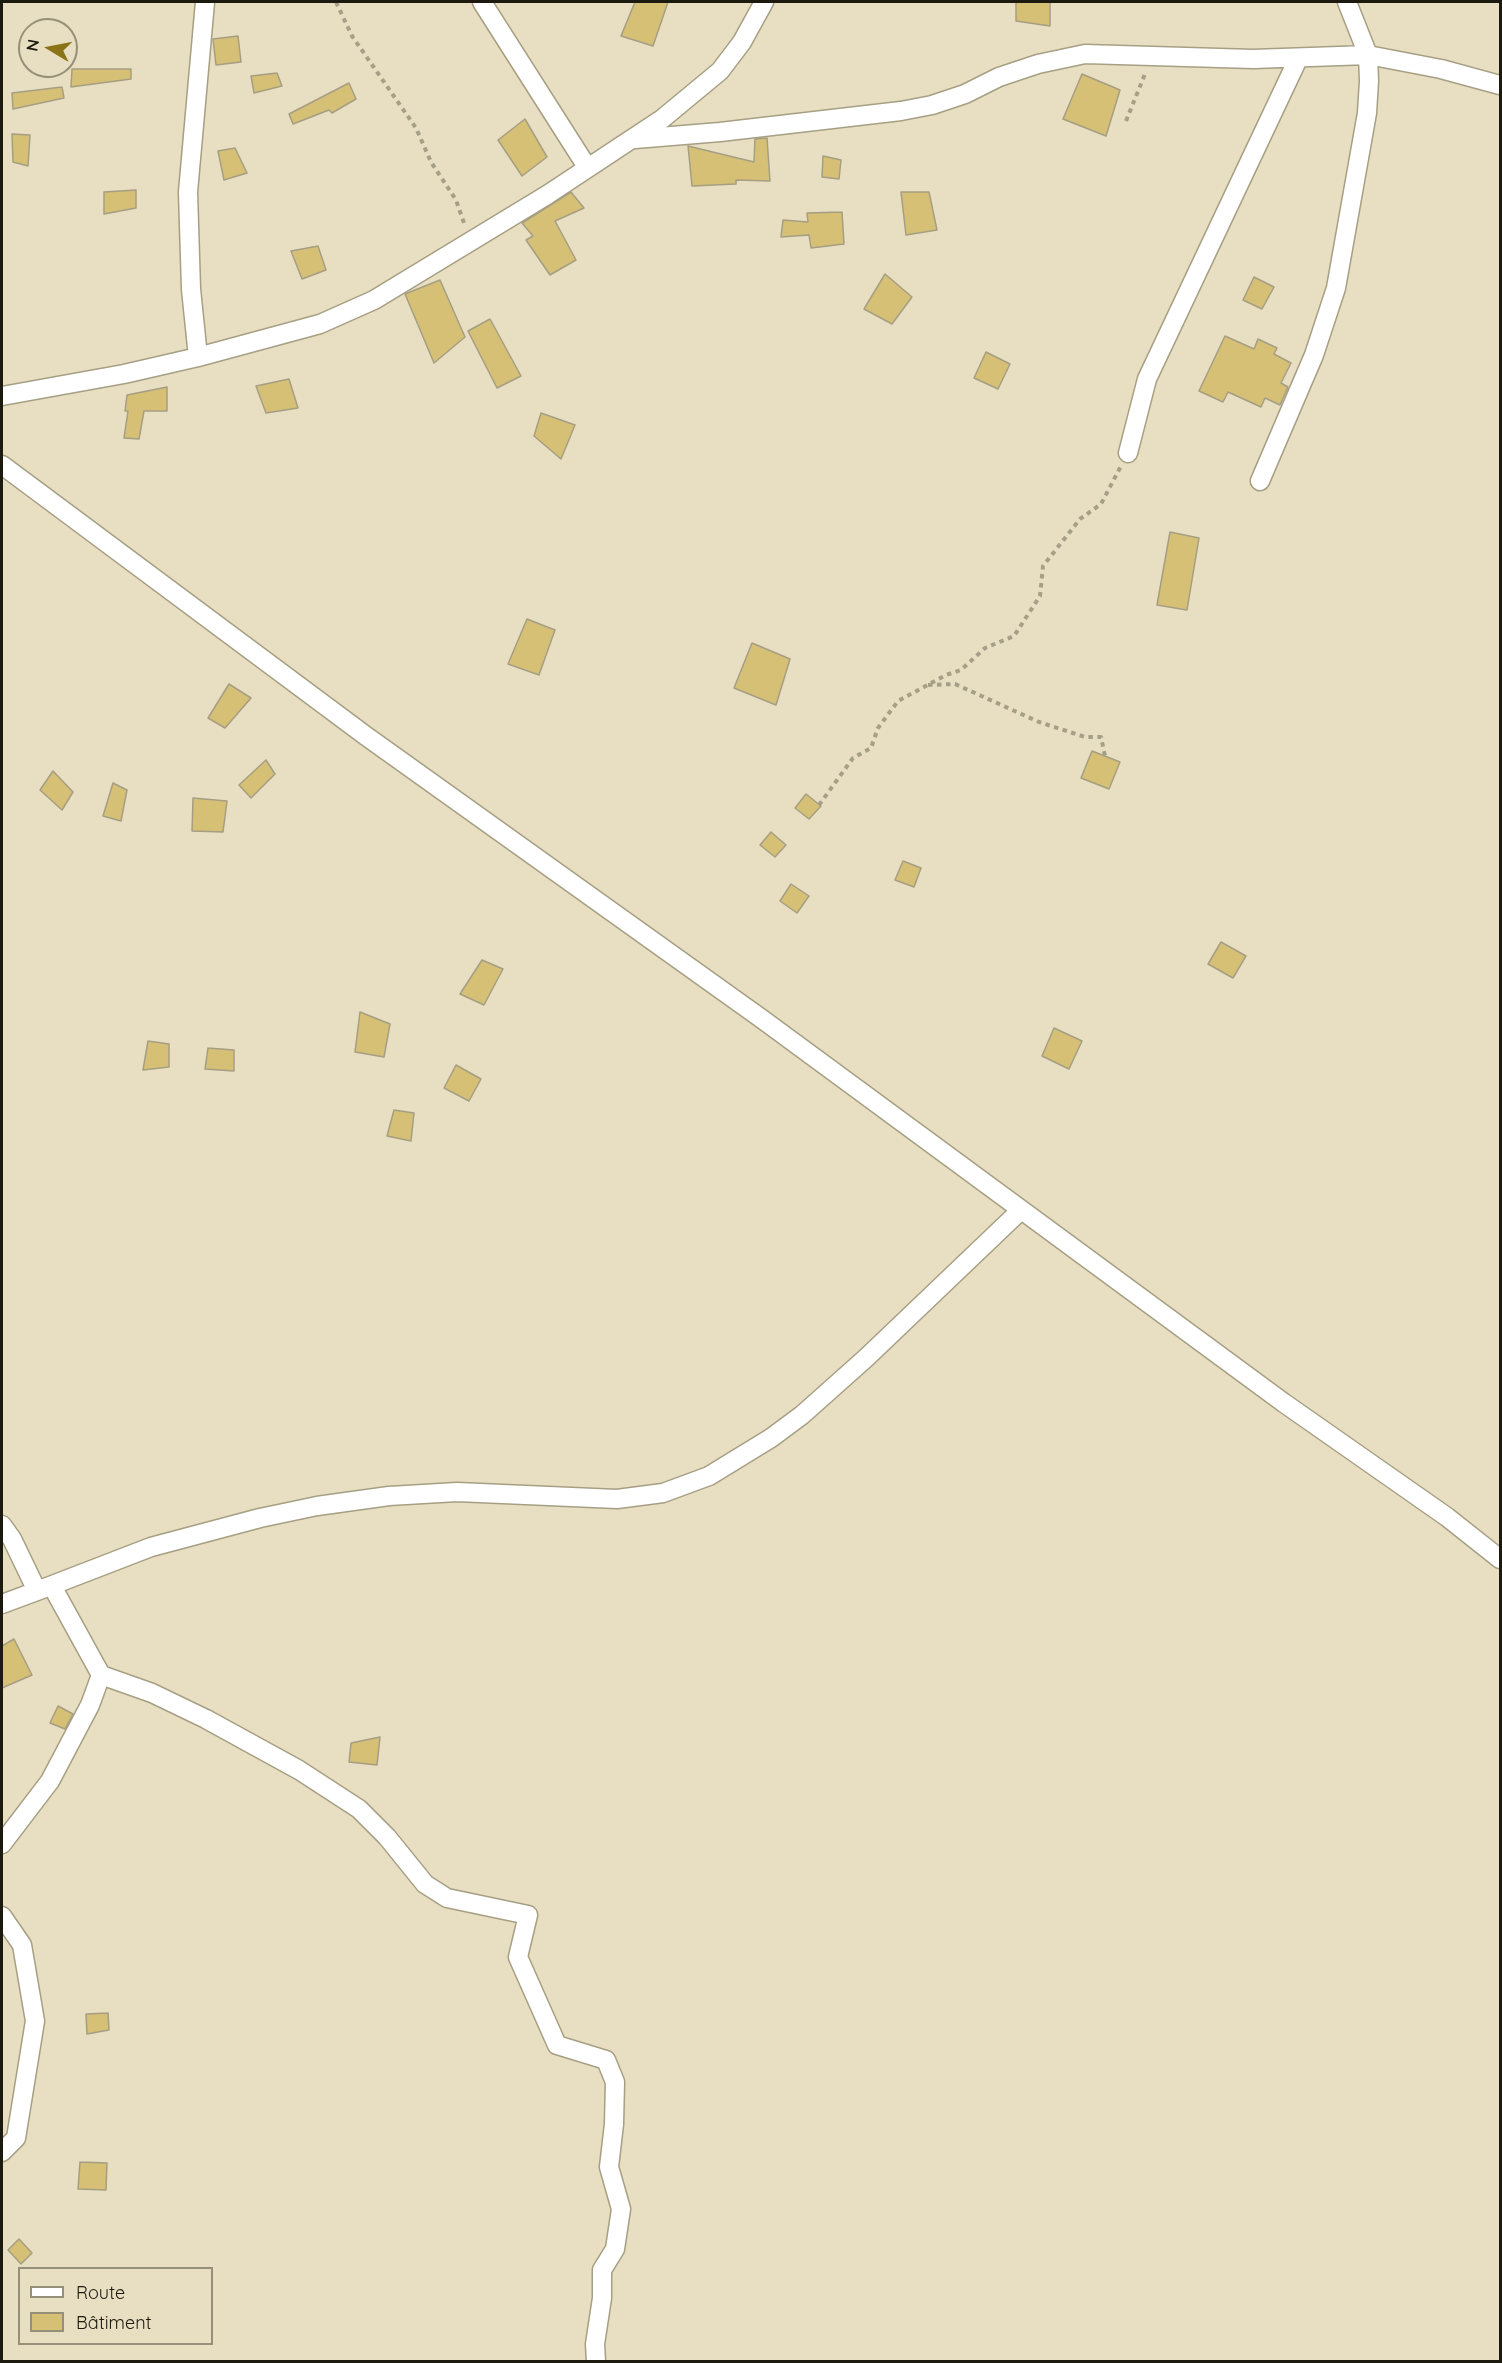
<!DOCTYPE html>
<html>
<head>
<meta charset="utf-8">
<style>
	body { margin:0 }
	#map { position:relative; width:1502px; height:2363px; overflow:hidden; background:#e8dfc2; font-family:Quicksand,sans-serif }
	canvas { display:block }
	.frame { position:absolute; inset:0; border:3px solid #1c190f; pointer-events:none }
	.legend { position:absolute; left:18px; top:2267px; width:195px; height:78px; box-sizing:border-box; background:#e8dfc2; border:2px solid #96907a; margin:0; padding:8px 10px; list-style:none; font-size:18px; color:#1c190f }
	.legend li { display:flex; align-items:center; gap:12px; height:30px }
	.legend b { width:30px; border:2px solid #96907a }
	.north { position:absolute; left:18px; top:18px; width:60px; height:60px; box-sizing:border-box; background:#e8dfc2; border:2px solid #96907a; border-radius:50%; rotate:280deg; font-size:16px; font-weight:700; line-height:24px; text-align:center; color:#1c190f }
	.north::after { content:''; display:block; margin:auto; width:21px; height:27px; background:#8a7417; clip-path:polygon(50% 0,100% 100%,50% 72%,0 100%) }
</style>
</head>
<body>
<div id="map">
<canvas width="1502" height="2363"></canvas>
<div class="frame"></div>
<ul class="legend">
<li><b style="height:8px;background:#fff"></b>Route</li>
<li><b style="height:16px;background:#d5c075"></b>Bâtiment</li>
</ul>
<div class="north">N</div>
</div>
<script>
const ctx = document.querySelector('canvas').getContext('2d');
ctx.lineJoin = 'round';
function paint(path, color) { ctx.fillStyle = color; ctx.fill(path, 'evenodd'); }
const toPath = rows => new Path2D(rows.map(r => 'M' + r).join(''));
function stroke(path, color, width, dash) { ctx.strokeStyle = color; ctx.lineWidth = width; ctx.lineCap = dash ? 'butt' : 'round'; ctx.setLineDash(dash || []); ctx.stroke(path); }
const building = toPath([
	[635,2,668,2,653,46,621,36,635,2],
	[1016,2,1050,2,1050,26,1016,21,1016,2],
	[238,36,241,62,216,65,213,39,238,36],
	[72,69,131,69,131,79,71,87,72,69],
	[277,73,282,86,254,93,251,76,277,73],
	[1082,74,1120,90,1106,136,1063,119,1082,74],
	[349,83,356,99,332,113,329,110,293,124,289,114,349,83],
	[62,87,64,98,13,109,12,93,62,87],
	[525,119,547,157,522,176,498,140,525,119],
	[12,134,30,135,28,166,13,162,12,134],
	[767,138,770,181,736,180,736,184,692,186,688,146,754,162,755,139,767,138],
	[235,148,247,173,224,180,218,151,235,148],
	[823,156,841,160,839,179,822,177,823,156],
	[136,190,136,208,104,214,104,192,136,190],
	[571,192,584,208,555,221,576,260,550,275,526,240,533,236,522,223,571,192],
	[901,192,929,192,937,230,906,235,901,192],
	[842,212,844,244,811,248,809,235,781,237,783,220,808,222,807,213,842,212],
	[318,246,326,270,302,279,291,251,318,246],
	[885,274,912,297,892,324,864,309,885,274],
	[1254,277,1274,287,1262,309,1243,300,1254,277],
	[440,280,465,337,434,363,405,294,440,280],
	[490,319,521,376,497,388,468,331,490,319],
	[1225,336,1254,349,1258,339,1277,348,1274,354,1291,363,1281,383,1288,387,1280,405,1265,398,1261,407,1228,392,1223,402,1199,391,1225,336],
	[986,352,1010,364,998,389,974,378,986,352],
	[289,379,298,408,266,413,256,386,289,379],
	[167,387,167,411,144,411,139,439,124,438,128,411,125,411,127,395,167,387],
	[541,413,575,425,561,459,534,436,541,413],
	[1170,532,1199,538,1187,610,1157,605,1170,532],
	[527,619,555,630,539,675,508,664,527,619],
	[752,643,790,659,776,705,734,688,752,643],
	[229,684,251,698,225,728,208,718,229,684],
	[1092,751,1120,762,1109,789,1081,778,1092,751],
	[266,760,275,774,251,798,239,785,266,760],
	[53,771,73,792,62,810,40,790,53,771],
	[113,783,127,790,121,821,103,816,113,783],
	[806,794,821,806,809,819,795,808,806,794],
	[193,798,227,801,223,832,192,831,193,798],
	[771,832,786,845,775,857,760,845,771,832],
	[903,861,921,868,914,887,895,880,903,861],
	[791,884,809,896,797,913,780,901,791,884],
	[1221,942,1246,956,1233,978,1208,964,1221,942],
	[482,960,503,969,484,1005,460,994,482,960],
	[360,1012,390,1024,384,1057,355,1052,360,1012],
	[1054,1028,1082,1041,1069,1069,1042,1056,1054,1028],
	[148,1041,169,1044,169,1067,143,1070,148,1041],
	[208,1048,234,1050,234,1071,205,1069,208,1048],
	[456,1065,481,1079,469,1101,444,1088,456,1065],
	[394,1110,414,1113,411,1141,387,1136,394,1110],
	[14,1639,32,1675,2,1688,2,1646,14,1639],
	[58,1706,73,1714,65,1729,50,1723,58,1706],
	[380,1737,377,1765,349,1762,351,1743,380,1737],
	[108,2013,109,2030,87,2034,86,2014,108,2013],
	[80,2162,107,2163,106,2190,78,2189,80,2162],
	[19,2239,32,2253,21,2264,8,2250,19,2239]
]);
paint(building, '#d5c075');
stroke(building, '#a69e83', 1.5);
const street = toPath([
	[482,2,587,167],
	[635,139,720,132,901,111,932,105,965,94,999,77,1038,64,1085,54,1253,59,1368,55,1441,69,1500,85],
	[198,357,191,289,188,192,205,2],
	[2,396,124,374,198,357,320,324,374,300,547,195,662,119,720,71,742,42,764,2],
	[1128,453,1147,379,1298,59],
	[2,465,366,736,762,1019,1284,1403,1447,1517,1500,1559],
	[1260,481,1314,355,1336,288,1367,113,1369,81,1368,55,1347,2],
	[2,1525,12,1539,37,1591,151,1547,260,1518,317,1506,389,1496,457,1492,617,1499,663,1493,709,1476,771,1438,802,1415,866,1358,1021,1210],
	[52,1586,101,1675,152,1693,206,1719,299,1770,359,1809,387,1837,425,1884,447,1898,528,1915,518,1957,557,2045,606,2060,615,2082,614,2124,609,2167,621,2209,615,2249,602,2270,602,2298,595,2344,596,2362],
	[2,1604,37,1591],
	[2,1844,50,1781,90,1705,101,1675],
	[2,1916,22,1945,35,2021,16,2138,2,2152]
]);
stroke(street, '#a69f83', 21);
stroke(toPath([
	[336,2,352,36,416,128,431,162,456,200,465,226],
	[1126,121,1145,74],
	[928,685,955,684,1039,722,1085,737,1101,737,1105,756],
	[819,805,853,758,871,748,878,728,898,701,946,675,961,670,985,648,1014,636,1040,596,1043,566,1080,519,1101,504,1121,466]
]), '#a69f88', 4, [4.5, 4.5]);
stroke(street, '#fff', 18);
</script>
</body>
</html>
